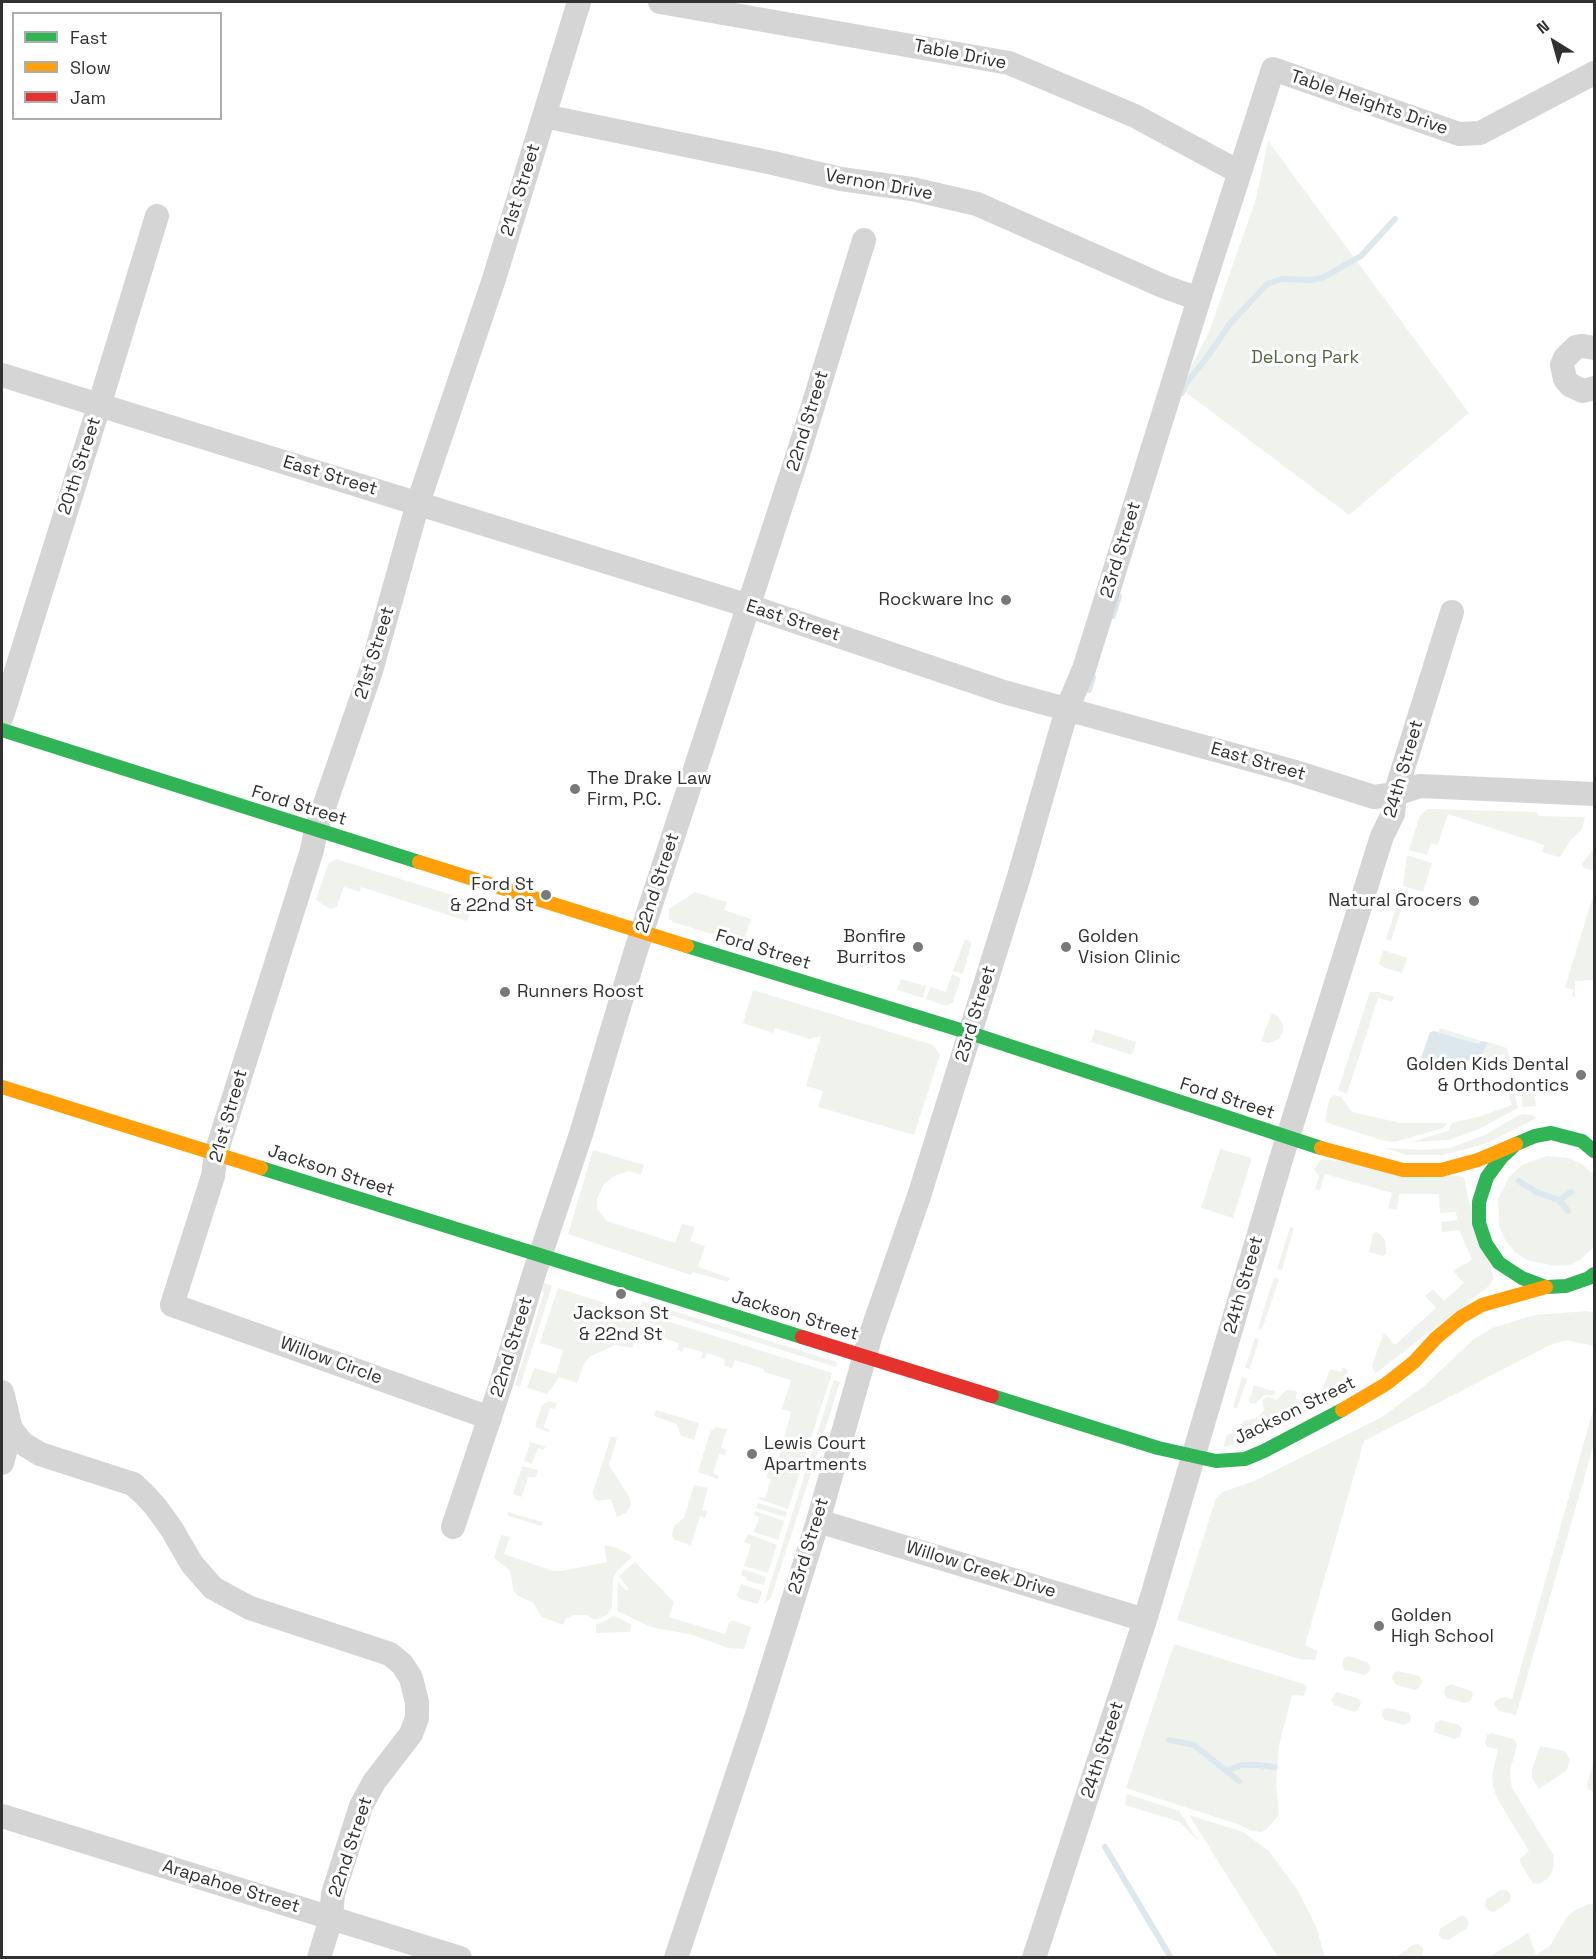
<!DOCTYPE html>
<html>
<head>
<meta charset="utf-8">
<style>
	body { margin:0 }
	#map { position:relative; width:1596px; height:1959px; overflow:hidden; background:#fff; font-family:"Space Grotesk",sans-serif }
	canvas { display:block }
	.frame { position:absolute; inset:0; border:3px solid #313131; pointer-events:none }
	.legend { position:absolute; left:12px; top:12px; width:210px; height:108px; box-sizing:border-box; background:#fff; border:2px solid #adadad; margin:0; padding:8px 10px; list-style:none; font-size:18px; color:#313131 }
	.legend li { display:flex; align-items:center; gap:12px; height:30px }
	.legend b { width:30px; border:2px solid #adadad }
	.north { position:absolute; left:1524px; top:12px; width:60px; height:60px; -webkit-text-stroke:4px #fff; paint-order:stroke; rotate:323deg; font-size:16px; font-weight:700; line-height:24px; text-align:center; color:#313131 }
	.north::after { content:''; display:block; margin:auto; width:21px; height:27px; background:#313131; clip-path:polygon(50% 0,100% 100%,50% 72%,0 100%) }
</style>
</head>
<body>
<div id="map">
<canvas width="1596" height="1959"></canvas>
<div class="frame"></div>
<ul class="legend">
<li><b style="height:8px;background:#30b455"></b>Fast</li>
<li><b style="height:8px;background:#ff9f0a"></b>Slow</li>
<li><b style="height:8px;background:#e5322d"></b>Jam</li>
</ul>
<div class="north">N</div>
</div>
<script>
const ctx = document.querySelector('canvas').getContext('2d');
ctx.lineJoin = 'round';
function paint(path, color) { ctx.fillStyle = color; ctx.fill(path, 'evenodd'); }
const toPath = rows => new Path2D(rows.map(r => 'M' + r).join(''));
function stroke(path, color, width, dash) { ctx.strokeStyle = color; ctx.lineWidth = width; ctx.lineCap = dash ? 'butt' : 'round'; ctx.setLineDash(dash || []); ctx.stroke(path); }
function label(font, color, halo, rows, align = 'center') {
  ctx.font = font + ' "Space Grotesk",sans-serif'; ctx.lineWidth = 6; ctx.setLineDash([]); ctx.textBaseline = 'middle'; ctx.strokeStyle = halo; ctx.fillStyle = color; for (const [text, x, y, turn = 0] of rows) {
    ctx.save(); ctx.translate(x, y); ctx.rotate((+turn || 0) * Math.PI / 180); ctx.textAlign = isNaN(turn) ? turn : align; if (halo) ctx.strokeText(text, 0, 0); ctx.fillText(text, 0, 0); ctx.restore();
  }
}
paint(toPath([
	[1268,141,1469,413,1349,515,1180,388,1209,332,1256,199],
	[1428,809,1537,812,1539,816,1585,817,1582,829,1570,841,1561,856,1558,857,1542,852,1544,845,1448,814,1438,845,1431,843,1427,855,1409,850,1420,815],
	[1594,848,1594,871,1584,868,1582,864],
	[1407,855,1432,863,1423,892,1403,886],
	[336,859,475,902,467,921,361,887,360,892,344,887,337,907,330,909,316,900,328,864],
	[695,892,727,902,724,910,751,919,743,944,673,922,669,919,669,909],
	[1594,893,1594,980,1575,981,1575,997,1572,996,1573,990,1565,987],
	[1400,895,1405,897,1391,941,1386,939],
	[965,939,972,942,963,974,953,971],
	[1383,950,1407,958,1402,973,1385,968,1379,964],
	[952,974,961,978,953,1002,946,1006,926,999,930,987,946,992],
	[901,979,926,986,923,998,897,990],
	[753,990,933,1045,940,1055,914,1135,818,1107,823,1091,806,1086,821,1036,809,1039,775,1028,773,1033,743,1023],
	[1370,992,1379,992,1394,997,1392,1002,1378,998,1347,1094,1338,1090],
	[1272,1013,1278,1016,1283,1026,1283,1032,1279,1039,1269,1043,1261,1041],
	[1440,1028,1481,1041,1480,1044,1438,1032],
	[1095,1029,1136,1042,1132,1055,1091,1042],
	[1488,1042,1507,1048,1510,1063,1508,1064,1504,1054,1446,1069,1445,1063,1457,1063,1480,1057,1484,1051],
	[1527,1082,1533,1088,1536,1106,1523,1107,1521,1084],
	[1513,1087,1518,1108,1481,1128,1449,1140,1411,1142,1448,1131,1452,1123,1481,1116,1512,1105,1507,1090],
	[1334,1095,1341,1097,1351,1111,1356,1113,1401,1123,1447,1123,1446,1125,1443,1128,1395,1142,1384,1141,1325,1122,1328,1104,1330,1098],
	[1524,1114,1533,1115,1537,1118,1485,1144,1443,1155,1407,1155,1384,1148,1423,1150,1450,1148,1485,1135,1519,1115],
	[1220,1149,1252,1158,1233,1218,1201,1208],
	[593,1150,644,1165,641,1175,629,1171,614,1176,603,1185,597,1199,597,1209,607,1221,675,1243,682,1224,695,1227,690,1241,705,1246,698,1267,730,1278,728,1282,693,1272,690,1275,568,1234],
	[1547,1156,1569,1158,1582,1164,1594,1175,1594,1247,1580,1260,1570,1265,1554,1266,1527,1260,1515,1252,1505,1240,1499,1226,1498,1199,1509,1177,1522,1165],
	[1322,1159,1464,1177,1468,1198,1494,1279,1489,1286,1376,1373,1373,1370,1372,1365,1384,1333,1395,1345,1436,1308,1425,1296,1433,1289,1444,1301,1464,1283,1453,1271,1472,1260,1459,1230,1442,1232,1441,1222,1457,1220,1456,1212,1440,1213,1439,1194,1399,1194,1397,1210,1388,1208,1392,1193,1325,1174,1320,1190,1315,1189,1319,1176,1314,1169],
	[1290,1227,1294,1228,1282,1270,1277,1269],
	[1377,1232,1381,1235,1385,1240,1386,1254,1383,1256,1369,1252,1373,1233],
	[1274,1277,1279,1279,1262,1329,1258,1328],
	[544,1283,552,1286,520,1387,515,1385,544,1293,542,1290],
	[558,1288,611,1305,610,1308,622,1312,624,1309,642,1315,632,1348,615,1345,589,1357,584,1364,577,1383,559,1377,547,1394,527,1388,534,1368,556,1374,563,1350,540,1343],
	[642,1301,837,1362,836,1367,641,1306],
	[1587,1311,1594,1313,1594,1346,1566,1340,1550,1345,1364,1441,1305,1645,1318,1651,1315,1660,1299,1659,1177,1620,1216,1498,1223,1492,1254,1481,1382,1417,1424,1386,1474,1339,1492,1328,1535,1315],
	[651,1316,832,1373,788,1509,759,1499,760,1497,765,1498,771,1479,766,1478,771,1464,776,1466,782,1448,777,1445,778,1440,783,1441,791,1412,782,1409,791,1380,764,1372,764,1369,735,1360,732,1368,724,1366,725,1359,707,1353,705,1359,701,1358,703,1352,684,1347,682,1352,677,1350,679,1343,651,1334,654,1328,653,1324,649,1322],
	[1255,1338,1259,1339,1250,1369,1245,1368],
	[1343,1367,1348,1370,1342,1387,1331,1399,1244,1442,1223,1447,1227,1435,1239,1430,1243,1421,1256,1418,1261,1414,1264,1410,1262,1400,1265,1398,1269,1397,1277,1400,1285,1391,1289,1390,1297,1391,1296,1399,1301,1400,1302,1394,1319,1394,1322,1391,1330,1369,1341,1372],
	[1242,1377,1247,1379,1237,1409,1233,1407],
	[834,1380,840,1382,771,1598,764,1604],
	[1254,1385,1276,1392,1273,1395,1264,1395,1256,1403,1251,1404,1249,1401],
	[549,1401,557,1403,555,1409,550,1408,544,1427,550,1430,549,1432,535,1427,542,1405],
	[1594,1407,1594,1444,1516,1715,1499,1711,1494,1704,1496,1701,1502,1697,1512,1699],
	[656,1410,699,1423,694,1440,682,1436,680,1434,677,1424,654,1416],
	[716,1427,727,1429,721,1447,726,1450,725,1456,719,1454,713,1473,719,1476,718,1479,698,1472,710,1432],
	[611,1436,617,1438,609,1465,630,1498,631,1504,627,1512,617,1517,611,1499,598,1501,594,1498,593,1492],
	[530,1442,545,1446,544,1450,538,1448,532,1464,524,1461],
	[522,1466,538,1470,535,1478,528,1477,522,1497,513,1494],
	[694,1485,708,1488,702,1510,707,1512,705,1518,700,1516,691,1545,675,1540,672,1536,674,1526,684,1518],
	[758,1503,787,1512,785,1517,756,1508],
	[755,1511,784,1521,778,1540,754,1532,759,1517,754,1515],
	[508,1512,543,1522,541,1526,508,1516],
	[748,1534,777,1545,768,1573,744,1566,751,1545,744,1542],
	[501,1535,510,1537,504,1554,553,1571,562,1571,607,1562,604,1545,615,1547,627,1553,632,1557,617,1571,613,1578,612,1607,607,1615,595,1620,586,1615,574,1615,566,1618,563,1625,542,1617,533,1603,517,1595,514,1591,510,1571,494,1558],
	[635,1562,674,1602,669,1617,725,1634,729,1623,732,1620,751,1627,744,1649,728,1648,693,1635,651,1627,619,1612,617,1609,618,1582,626,1591,629,1589,619,1576],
	[743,1569,766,1577,764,1585,748,1581,745,1577,741,1575],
	[741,1584,762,1591,758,1604,740,1599,737,1595],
	[614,1616,631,1624,630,1632,596,1633,596,1625],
	[1174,1644,1304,1684,1307,1687,1304,1696,1292,1695,1279,1745,1276,1782,1279,1815,1266,1830,1261,1832,1251,1831,1240,1825,1126,1788],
	[1348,1656,1367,1662,1371,1667,1369,1672,1364,1675,1345,1670,1342,1666,1343,1659],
	[1398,1671,1419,1676,1422,1681,1420,1687,1415,1690,1396,1685,1392,1678,1394,1673],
	[1451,1684,1471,1691,1473,1695,1470,1701,1465,1703,1447,1698,1444,1693,1445,1687],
	[1337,1692,1359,1699,1361,1704,1358,1710,1354,1712,1334,1705,1331,1700],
	[1389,1708,1409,1713,1411,1717,1410,1722,1404,1725,1385,1720,1382,1715,1384,1709],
	[1440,1720,1459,1725,1462,1729,1460,1737,1454,1739,1434,1732,1435,1723],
	[1491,1733,1513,1739,1516,1742,1517,1746,1510,1770,1510,1778,1512,1788,1554,1856,1554,1863,1552,1872,1546,1880,1539,1884,1533,1883,1521,1864,1520,1859,1529,1851,1498,1800,1493,1787,1492,1775,1498,1749,1487,1747,1485,1743,1487,1735],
	[1540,1746,1565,1751,1570,1760,1567,1770,1539,1789,1532,1778,1532,1770],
	[1594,1760,1594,1792,1588,1789,1587,1785],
	[1127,1794,1179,1811,1199,1842,1180,1822,1125,1805],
	[1189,1815,1243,1832,1269,1851,1298,1891,1316,1926,1325,1957,1278,1957],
	[1502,1889,1508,1891,1511,1895,1510,1901,1494,1912,1489,1911,1485,1906,1486,1900],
	[1589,1904,1594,1905,1594,1957,1489,1957,1528,1933,1536,1955,1550,1946,1566,1918,1575,1910],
	[1462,1915,1466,1917,1469,1923,1467,1928,1448,1940,1442,1939,1439,1935,1440,1929],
	[1418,1944,1423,1948,1422,1956,1419,1957,1395,1957,1413,1945]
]), '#f0f3ed');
paint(toPath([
	[1434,1031,1479,1044,1481,1041,1488,1042,1484,1051,1480,1057,1457,1063,1423,1064,1421,1058,1430,1032]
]), '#dce8ee');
stroke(toPath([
	[1182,393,1185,385,1208,356,1229,325,1267,284,1282,279,1311,280,1322,278,1361,256,1395,219],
	[1113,616,1119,596],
	[1089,690,1093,677],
	[1519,1181,1536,1192,1559,1200,1568,1211],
	[1559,1200,1571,1192],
	[1169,1740,1194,1745,1239,1781],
	[1226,1771,1242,1765,1257,1765,1275,1767],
	[1105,1847,1171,1958]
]), '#dce8ee', 6);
stroke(toPath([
	[660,2,1009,63,1135,116,1239,172],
	[544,116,773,163,841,179,912,189,977,204,1165,287,1199,299],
	[1594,348,1583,346,1576,347,1565,358,1562,365,1565,379,1570,385,1583,391,1594,388],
	[2,375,749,606,1004,692,1292,771,1374,797,1395,794,1420,786,1594,794],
	[2,716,99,406,157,216],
	[2,1392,11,1429,22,1443,40,1454,133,1484,144,1494,155,1506,171,1528,192,1564,213,1588,250,1608,390,1654,402,1664,411,1678,417,1702,417,1718,411,1734,374,1782,361,1806,333,1894,331,1918,319,1958],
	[490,1418,172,1305,213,1176,216,1153,312,850,316,830,371,671,418,503,494,279,579,2],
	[2,1463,11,1429],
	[818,1521,1145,1620],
	[453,1527,501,1384,533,1277,581,1134,636,950,800,448,864,240],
	[2,1816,460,1958],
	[676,1958,756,1718,818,1521,871,1334,919,1196,1020,873,1067,709,1084,669,1199,299,1273,69,1459,134,1480,133,1594,73],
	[1034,1958,1145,1620,1282,1156,1382,836,1393,814,1395,794,1452,612]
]), '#d5d5d5', 24);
stroke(toPath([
	[2,730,419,862],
	[687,946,970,1033,1321,1148],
	[1594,1151,1582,1141,1551,1133,1535,1136,1516,1144,1501,1158,1487,1177,1479,1202,1479,1223,1486,1244,1499,1263,1522,1278,1546,1287,1566,1286,1589,1278,1594,1274],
	[261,1168,802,1337],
	[992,1396,1158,1448,1216,1461,1245,1459,1264,1451,1342,1410]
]), '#30b455', 14);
stroke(toPath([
	[419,862,687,946],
	[2,1087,261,1168],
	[1321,1148,1403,1170,1441,1170,1478,1160,1516,1144],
	[1342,1410,1386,1384,1414,1362,1436,1338,1461,1317,1482,1305,1546,1287]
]), '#ff9f0a', 14);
stroke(toPath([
	[802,1337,992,1396]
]), '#e5322d', 14);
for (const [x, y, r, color] of [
	[1006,600,6,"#797979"],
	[575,789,6,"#797979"],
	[546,895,6,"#797979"],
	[1474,901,6,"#797979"],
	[918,947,6,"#797979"],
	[1066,947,6,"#797979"],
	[505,992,6,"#797979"],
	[1581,1075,6,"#797979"],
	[621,1294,6,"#797979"],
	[752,1454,6,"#797979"],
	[1379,1626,6,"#797979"]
]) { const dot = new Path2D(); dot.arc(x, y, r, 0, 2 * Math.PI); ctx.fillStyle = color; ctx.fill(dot); stroke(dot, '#fff', 2); }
label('18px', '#313131', '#fff', [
	["Table Drive",960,55,11],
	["Table Heights Drive",1369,103,19],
	["Vernon Drive",879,185,10],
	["21st Street",521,190,-73],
	["22nd Street",808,421,-73],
	["20th Street",80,466,-72],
	["East Street",330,476,17],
	["23rd Street",1121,550,-73],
	["East Street",793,621,18],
	["21st Street",375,653,-73],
	["East Street",1258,762,16],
	["24th Street",1404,769,-74],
	["Ford Street",299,806,17],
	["22nd Street",658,883,-72],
	["Ford Street",763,950,17],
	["23rd Street",976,1014,-73],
	["Ford Street",1227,1099,18],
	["21st Street",229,1116,-74],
	["Jackson Street",331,1171,18],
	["24th Street",1244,1285,-74],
	["Jackson Street",795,1316,17],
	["22nd Street",512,1347,-73],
	["Willow Circle",331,1361,20],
	["Jackson Street",1295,1411,-26],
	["23rd Street",809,1546,-73],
	["Willow Creek Drive",981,1570,17],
	["24th Street",1103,1750,-72],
	["22nd Street",351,1847,-72],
	["Arapahoe Street",231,1887,17]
]);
label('18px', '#566844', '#fff', [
	["DeLong Park",1305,358]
]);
label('18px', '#313131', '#fff', [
	["Rockware Inc",994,600],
	["The Drake Law",587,779,"left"],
	["Firm, P.C.",587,800,"left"],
	["Ford St",534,885],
	["& 22nd St",534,906],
	["Natural Grocers",1462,901],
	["Bonfire",906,937],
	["Burritos",906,958],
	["Golden",1078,937,"left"],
	["Vision Clinic",1078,958,"left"],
	["Runners Roost",517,992,"left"],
	["Golden Kids Dental",1569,1065],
	["& Orthodontics",1569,1086],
	["Jackson St",621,1314,"center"],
	["& 22nd St",621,1335,"center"],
	["Lewis Court",764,1444,"left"],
	["Apartments",764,1465,"left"],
	["Golden",1391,1616,"left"],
	["High School",1391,1637,"left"]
], 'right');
</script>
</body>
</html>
